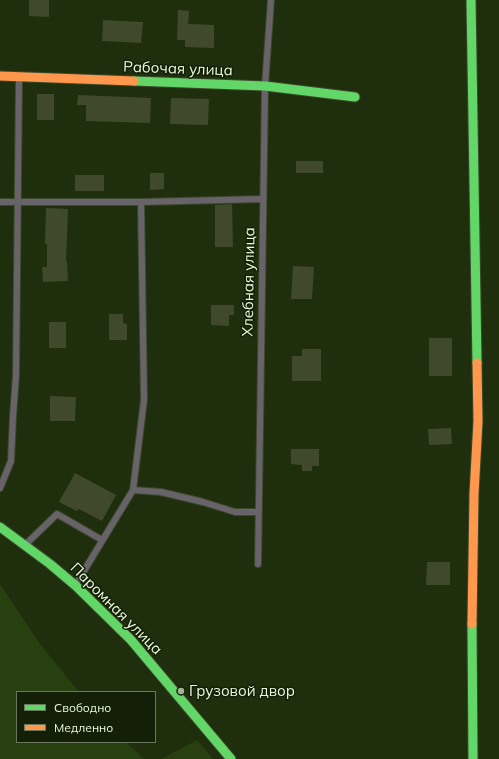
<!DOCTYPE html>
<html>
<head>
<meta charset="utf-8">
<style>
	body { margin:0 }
	#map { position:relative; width:499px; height:759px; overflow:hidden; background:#1f2f0d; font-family:Mulish,sans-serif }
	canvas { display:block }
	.legend { position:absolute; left:16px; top:691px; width:140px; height:52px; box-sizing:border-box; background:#131f07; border:1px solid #69775c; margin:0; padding:5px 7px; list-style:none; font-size:12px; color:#e9fbdb }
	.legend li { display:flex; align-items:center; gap:8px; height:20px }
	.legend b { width:20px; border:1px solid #69775c }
</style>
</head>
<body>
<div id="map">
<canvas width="499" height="759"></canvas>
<ul class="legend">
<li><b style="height:5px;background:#63d668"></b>Свободно</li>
<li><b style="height:5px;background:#ff974d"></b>Медленно</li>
</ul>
</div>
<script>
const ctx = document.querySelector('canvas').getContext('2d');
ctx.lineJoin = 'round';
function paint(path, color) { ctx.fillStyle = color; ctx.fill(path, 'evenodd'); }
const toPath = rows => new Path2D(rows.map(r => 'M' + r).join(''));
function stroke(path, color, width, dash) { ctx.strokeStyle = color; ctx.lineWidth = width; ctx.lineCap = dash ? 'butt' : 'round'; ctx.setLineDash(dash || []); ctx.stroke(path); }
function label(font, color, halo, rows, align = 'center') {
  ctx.font = font + ' Mulish,sans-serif'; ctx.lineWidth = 3; ctx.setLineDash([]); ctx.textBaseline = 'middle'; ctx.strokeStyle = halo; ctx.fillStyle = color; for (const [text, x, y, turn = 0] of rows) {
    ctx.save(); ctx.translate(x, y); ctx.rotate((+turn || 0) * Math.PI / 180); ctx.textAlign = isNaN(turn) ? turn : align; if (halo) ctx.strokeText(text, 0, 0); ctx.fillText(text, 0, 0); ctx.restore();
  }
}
paint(toPath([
	[0,584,40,644,79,692,17,692,17,742,126,742,144,759,0,759],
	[197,740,213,759,161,759]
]), '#283f0f');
paint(toPath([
	[29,0,49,0,49,17,29,16],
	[178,10,189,11,188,24,214,25,214,48,185,47,185,40,177,40],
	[103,20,143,22,141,43,102,41],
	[37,94,54,94,54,120,37,120],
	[78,95,151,98,150,123,86,121,86,105,77,105],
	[171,98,209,99,208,125,170,124],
	[296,161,323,161,323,173,296,173],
	[150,173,164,173,164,189,150,190],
	[75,175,104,175,104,191,75,191],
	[232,204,233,247,215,247,215,205],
	[46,208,68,209,66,261,67,261,68,281,43,282,42,267,47,267,47,244,45,244],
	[293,266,314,267,312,299,291,299],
	[211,305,234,305,234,315,229,315,229,326,211,325],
	[109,314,123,314,123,323,127,324,127,340,109,340],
	[49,322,66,322,66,348,49,348],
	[429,338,452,338,452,376,429,376],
	[302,349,321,349,321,381,292,381,292,356,302,356],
	[50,396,76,397,75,421,50,421],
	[451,428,452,444,429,445,428,429],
	[291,449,319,449,319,466,312,466,312,471,302,471,302,465,291,464],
	[75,473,116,495,102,521,79,509,77,511,59,502],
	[427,562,450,562,450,585,426,585]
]), '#41492c');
const lane = toPath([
	[0,202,141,202,263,199],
	[0,488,11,461,13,416,16,375,19,78],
	[133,490,161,492,203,502,235,512,259,512],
	[25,545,57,514,102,540],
	[258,564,265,86,271,0],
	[76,584,133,490,144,400,141,202]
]);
const fast = toPath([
	[471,0,477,363],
	[134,81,265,86,355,97],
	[0,527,50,564,76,586,131,640,231,759],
	[472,624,473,759]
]);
const slow = toPath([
	[0,76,134,81],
	[472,624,474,494,478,421,477,363]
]);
stroke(lane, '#3b492c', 8);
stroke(fast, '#3b492c', 11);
stroke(slow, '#3b492c', 11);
stroke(lane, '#676369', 6);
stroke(fast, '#63d668', 9);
stroke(slow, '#ff974d', 9);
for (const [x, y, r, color] of [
	[181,691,4,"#a2b493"]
]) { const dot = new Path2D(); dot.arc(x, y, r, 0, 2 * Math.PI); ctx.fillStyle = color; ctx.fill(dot); stroke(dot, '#131f07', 1.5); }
label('15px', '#e9fbdb', '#131f07', [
	["Рабочая улица",178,69,2],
	["Хлебная улица",249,282,-89],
	["Паромная улица",116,609,45]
]);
label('15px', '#e9fbdb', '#131f07', [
	["Грузовой двор",189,691]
], 'left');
</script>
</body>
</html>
